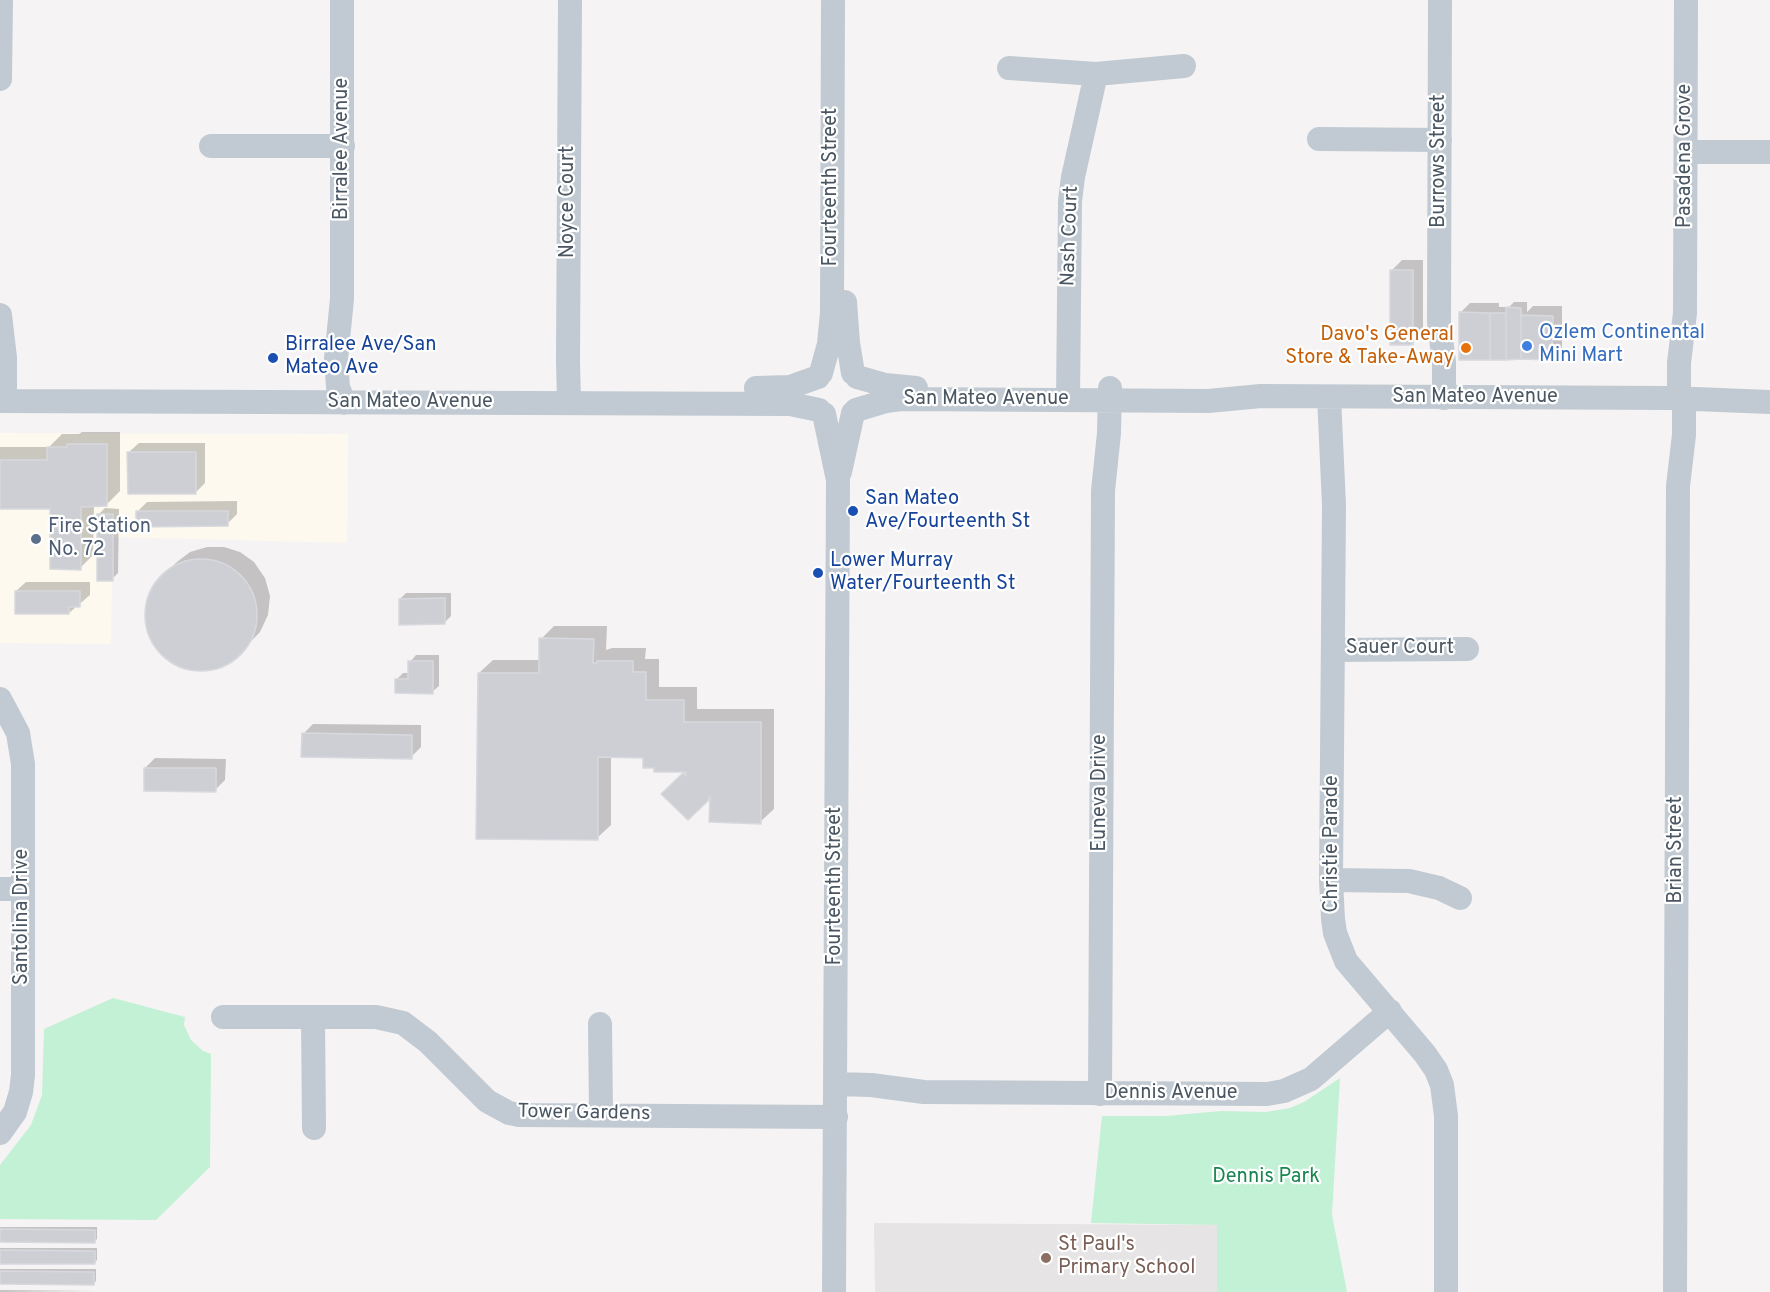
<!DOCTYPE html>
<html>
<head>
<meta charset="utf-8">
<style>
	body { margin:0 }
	canvas { display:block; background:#f5f3f3 }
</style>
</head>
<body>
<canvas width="1770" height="1292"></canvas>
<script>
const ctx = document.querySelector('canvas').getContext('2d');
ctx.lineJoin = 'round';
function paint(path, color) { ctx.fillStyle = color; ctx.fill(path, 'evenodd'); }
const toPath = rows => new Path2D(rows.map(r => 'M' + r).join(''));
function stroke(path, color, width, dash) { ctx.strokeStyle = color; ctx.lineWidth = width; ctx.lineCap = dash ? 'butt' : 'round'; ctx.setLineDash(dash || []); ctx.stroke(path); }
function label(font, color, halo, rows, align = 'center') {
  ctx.font = font + ' Overpass,sans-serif'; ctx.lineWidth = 4.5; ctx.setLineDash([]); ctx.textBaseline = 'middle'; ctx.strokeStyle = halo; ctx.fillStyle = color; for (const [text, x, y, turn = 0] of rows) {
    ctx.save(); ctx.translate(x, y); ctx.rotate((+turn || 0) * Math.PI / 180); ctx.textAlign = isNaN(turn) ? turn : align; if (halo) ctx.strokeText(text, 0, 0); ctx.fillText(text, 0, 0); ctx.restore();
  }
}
paint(toPath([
	[0,433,348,434,347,543,113,537,111,644,0,643]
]), '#fdf9ef');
paint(toPath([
	[874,1223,1217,1225,1217,1292,875,1292]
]), '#e6e4e5');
paint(toPath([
	[113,998,185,1017,184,1025,191,1040,203,1051,211,1054,210,1167,156,1220,0,1219,0,1165,31,1125,42,1095,44,1029],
	[1340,1078,1332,1215,1347,1292,1217,1292,1217,1225,1091,1223,1102,1116,1166,1116,1221,1111,1266,1112,1290,1108,1304,1102]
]), '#c3f1d5');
paint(toPath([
	[1402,260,1423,260,1423,333,1413,343,1392,270],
	[1514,302,1527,302,1527,312,1533,306,1562,306,1562,348,1552,358,1460,313,1470,303,1499,303,1499,307,1509,307],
	[82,432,120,432,120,491,107,504,94,505,93,555,80,568,52,507,0,507,0,447,49,447,62,434,79,434],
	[139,443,205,443,205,483,195,493,129,452],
	[237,501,237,514,227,524,137,512,147,502],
	[105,508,119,509,118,573,112,579,98,515],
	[207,547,224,547,240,552,254,562,265,578,270,596,268,615,260,632,233,660,215,668,197,669,178,664,163,654,153,640,147,624,147,607,152,590,162,576,177,562,190,552],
	[26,582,90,582,90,595,69,613,16,591],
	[406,593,451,593,451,616,445,622,400,599],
	[554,626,607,626,606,650,612,648,646,648,645,659,659,659,659,687,697,687,697,709,774,709,774,809,760,822,712,795,688,818,664,794,687,771,655,767,644,757,611,756,611,825,597,838,479,673,493,660,541,660,541,639],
	[416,655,439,655,439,686,432,692,396,680,403,673,410,673,410,662],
	[313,724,421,725,421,747,411,757,303,734],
	[155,758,226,759,225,780,215,790,145,768],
	[0,1227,97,1227,97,1239,94,1242,0,1241],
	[0,1248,97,1248,97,1260,94,1263,0,1262],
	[0,1269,96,1269,96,1281,93,1284,0,1283],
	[0,1290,96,1291,0,1292]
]), '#0003');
const building = toPath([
	[1390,270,1413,270,1413,345,1390,345,1390,270],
	[1506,307,1521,308,1521,359,1506,360,1506,307],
	[1459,312,1490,313,1490,360,1459,360,1459,312],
	[1490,313,1506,313,1506,360,1490,360,1490,313],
	[1521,315,1553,316,1552,360,1521,359,1521,315],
	[67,444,107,444,107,506,81,507,81,570,50,569,50,509,0,509,0,460,47,460,47,447,67,447,67,444],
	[127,452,196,452,196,494,128,494,127,452],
	[136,511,228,511,228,526,136,527,136,511],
	[97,514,113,514,113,581,97,581,97,514],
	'145 615a56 56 0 1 1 112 0a56 56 0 1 1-112 0Z',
	[15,591,80,591,80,607,69,607,69,614,15,614,15,591],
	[445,598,445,624,399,625,399,599,445,598],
	[539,638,594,639,593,663,597,663,597,661,633,661,633,672,646,672,646,700,684,700,684,722,761,722,761,824,709,822,710,797,709,797,709,800,688,820,661,794,683,773,686,776,686,772,654,772,654,768,643,768,643,758,598,757,598,840,476,839,478,673,539,673,539,638],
	[408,661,433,661,433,694,395,693,395,679,408,679,408,661],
	[302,733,412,735,412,759,301,757,302,733],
	[144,768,216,768,216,792,144,791,144,768],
	[0,1229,95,1230,95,1243,0,1242,0,1229],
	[0,1250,95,1251,95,1264,0,1264,0,1250],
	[0,1271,94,1272,94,1285,0,1284,0,1271]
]);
paint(building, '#cdcfd5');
stroke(building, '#d7d9de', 1.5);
stroke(toPath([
	[342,0,342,299,336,359,338,387,344,403],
	[1440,0,1439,322,1444,362,1444,398],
	[1009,68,1096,74,1184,66],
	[0,79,1,0],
	[1319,139,1440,140],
	[211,146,343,146],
	[1686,152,1770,152],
	[845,302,848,343,853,373],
	[0,315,5,358,5,387,0,401],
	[821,373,829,344,832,313,833,0],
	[857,377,885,385,916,388],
	[756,388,790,387,818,377],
	[1329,397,1334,505,1331,880,1333,919,1335,933,1346,961,1425,1054,1436,1070,1442,1085,1446,1116,1446,1292],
	[1679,398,1679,363,1685,313,1686,0],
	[1068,400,1070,201,1073,177,1096,74],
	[0,401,790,404,819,410],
	[569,403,568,360,570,0],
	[856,410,886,401,901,399,1208,401,1261,396,1670,398,1770,402],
	[824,414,838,480,834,1292],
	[840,472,853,413],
	[1333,650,1467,649],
	[0,699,18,733,23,764,23,1075,21,1092,15,1112,0,1133],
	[1331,880,1409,881,1439,888,1460,898],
	[0,889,22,889],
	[223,1017,376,1017,403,1023,428,1042,487,1101,509,1113,519,1115,836,1117],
	[313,1018,314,1128],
	[600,1024,601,1115],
	[836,1084,871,1085,924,1092,1267,1094,1284,1091,1311,1079,1390,1011],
	[1100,1094,1103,491,1109,433,1110,388],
	[1675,1292,1678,486,1684,435,1684,398]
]), '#c1cad2', 24);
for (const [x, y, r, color] of [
	[1527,346,6,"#3f7fe0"],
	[1466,348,6,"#e8710a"],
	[273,358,6,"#1a4fb4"],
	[853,511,6,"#1a4fb4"],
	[36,539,6,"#5c6f8a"],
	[818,573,6,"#1a4fb4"],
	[1046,1258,6,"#8d6e63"]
]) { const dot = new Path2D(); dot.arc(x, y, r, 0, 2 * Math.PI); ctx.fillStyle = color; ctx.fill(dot); stroke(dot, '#fff', 2); }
label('20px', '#4a5661', '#fff', [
	["Birralee Avenue",343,149,-90],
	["Pasadena Grove",1686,156,-90],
	["Burrows Street",1440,161,-90],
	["Fourteenth Street",832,187,-90],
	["Noyce Court",569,202,-90],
	["Nash Court",1071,236,-88],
	["San Mateo Avenue",1475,398],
	["San Mateo Avenue",986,400],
	["San Mateo Avenue",410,403],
	["Sauer Court",1400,649],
	["Euneva Drive",1101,793,-90],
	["Christie Parade",1333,844,-90],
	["Brian Street",1677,850,-90],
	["Fourteenth Street",836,886,-90],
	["Santolina Drive",23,917,-90],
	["Dennis Avenue",1171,1094],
	["Tower Gardens",584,1114,1]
]);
label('20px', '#366cbe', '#fff', [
	["Ozlem Continental",1539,334],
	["Mini Mart",1539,357]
], 'left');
label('20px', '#c56008', '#fff', [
	["Davo's General",1454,336],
	["Store & Take-Away",1454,359]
], 'right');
label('20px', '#164399', '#fff', [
	["Birralee Ave/San",285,346],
	["Mateo Ave",285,369],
	["San Mateo",865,500],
	["Ave/Fourteenth St",865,523],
	["Lower Murray",830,562],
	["Water/Fourteenth St",830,585]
], 'left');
label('20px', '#4e5e75', '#fff', [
	["Fire Station",48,528],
	["No. 72",48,551]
], 'left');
label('20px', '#17864f', '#fff', [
	["Dennis Park",1266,1178]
]);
label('20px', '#785e54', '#fff', [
	["St Paul's",1058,1246],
	["Primary School",1058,1269]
], 'left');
</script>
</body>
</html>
